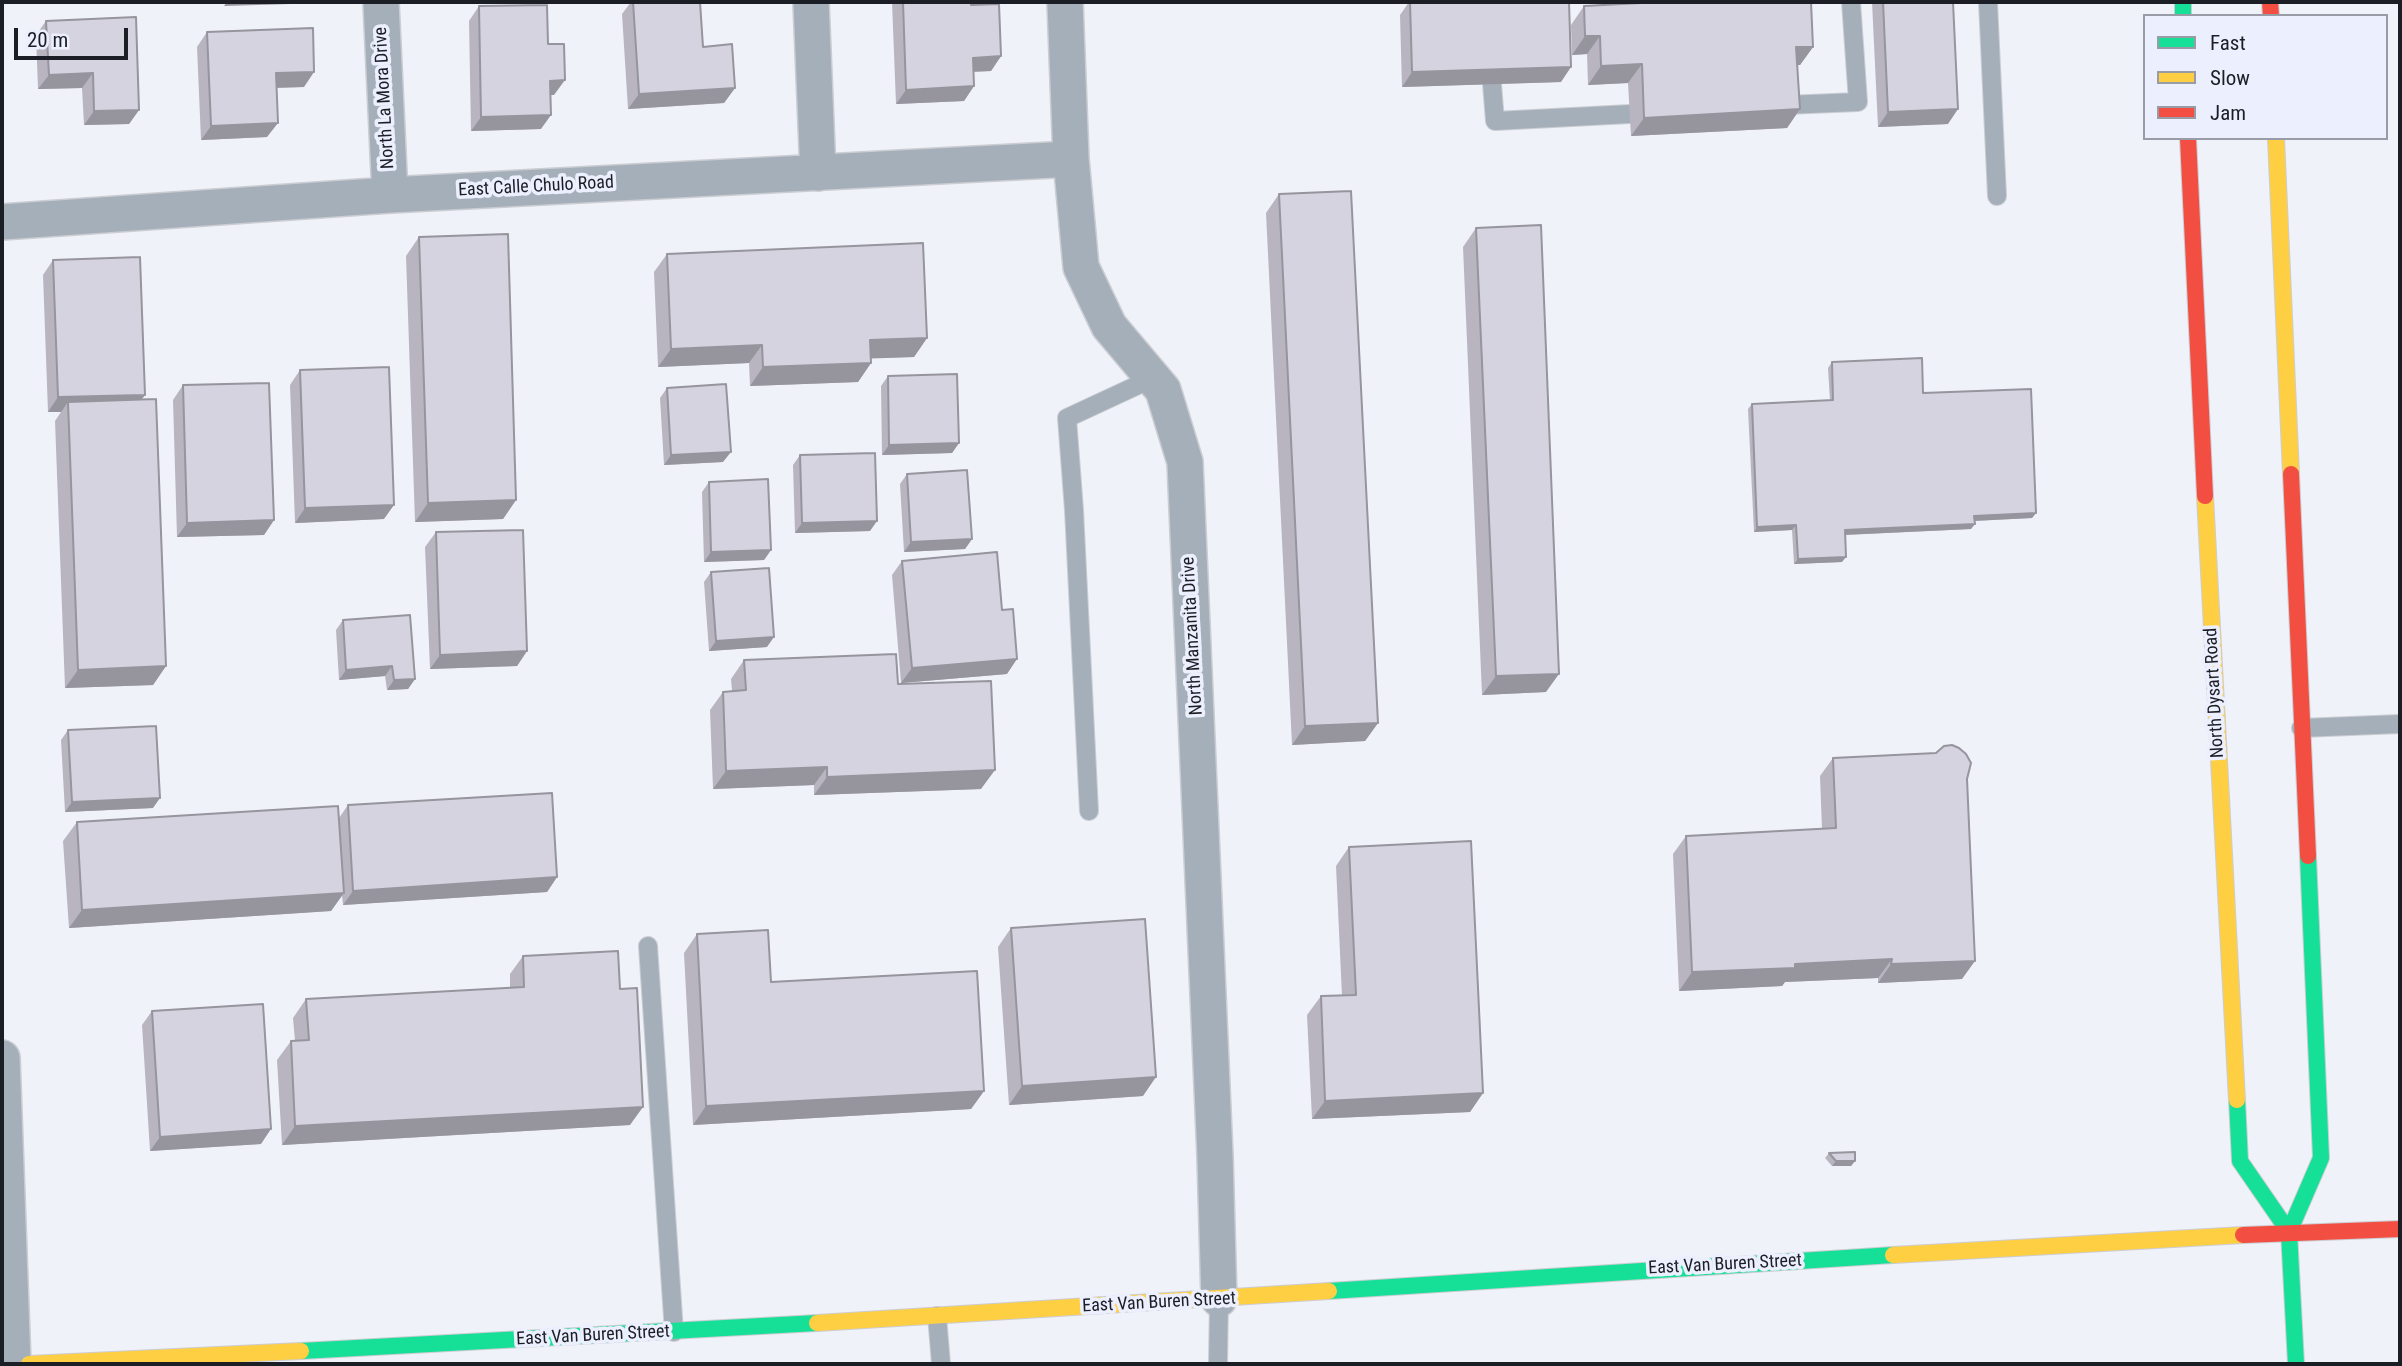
<!DOCTYPE html>
<html>
<head>
<meta charset="utf-8">
<style>
	body { margin:0 }
	#map { position:relative; width:2402px; height:1366px; overflow:hidden; background:#f0f2f9; font-family:"Roboto Condensed",sans-serif }
	canvas { display:block }
	.frame { position:absolute; inset:0; border:4px solid #1c1e26; pointer-events:none }
	.legend { position:absolute; left:2143px; top:14px; width:245px; height:126px; box-sizing:border-box; background:#eceffd; border:2px solid #999ba7; margin:0; padding:9px 12px; list-style:none; font-size:21px; color:#1c1e26 }
	.legend li { display:flex; align-items:center; gap:14px; height:35px }
	.legend b { width:35px; border:2px solid #999ba7 }
	.scale { position:absolute; left:14px; top:28px; width:114px; height:32px; box-sizing:border-box; border:4px solid #1c1e26; border-top:0; padding-left:9px; font-size:21px; line-height:24px; white-space:nowrap; color:#1c1e26; -webkit-text-stroke:5px #eceffd; paint-order:stroke }
</style>
</head>
<body>
<div id="map">
<canvas width="2402" height="1366"></canvas>
<div class="frame"></div>
<ul class="legend">
<li><b style="height:9px;background:#16e098"></b>Fast</li>
<li><b style="height:9px;background:#ffcf43"></b>Slow</li>
<li><b style="height:9px;background:#f24e42"></b>Jam</li>
</ul>
<div class="scale">20 m</div>
</div>
<script>
const ctx = document.querySelector('canvas').getContext('2d');
ctx.lineJoin = 'round';
const toPath = rows => new Path2D(rows.map(r => 'M' + r).join(''));
function stroke(path, color, width, dash) { ctx.strokeStyle = color; ctx.lineWidth = width; ctx.lineCap = dash ? 'butt' : 'round'; ctx.setLineDash(dash || []); ctx.stroke(path); }
function paint(path, color) { ctx.fillStyle = color; ctx.fill(path, 'evenodd'); }
function label(font, color, halo, rows, align = 'center') {
  ctx.font = font + ' "Roboto Condensed",sans-serif'; ctx.lineWidth = 7; ctx.setLineDash([]); ctx.textBaseline = 'middle'; ctx.strokeStyle = halo; ctx.fillStyle = color; for (const [text, x, y, turn = 0] of rows) {
    ctx.save(); ctx.translate(x, y); ctx.rotate((+turn || 0) * Math.PI / 180); ctx.textAlign = isNaN(turn) ? turn : align; if (halo) ctx.strokeText(text, 0, 0); ctx.fillText(text, 0, 0); ctx.restore();
  }
}
const lane = toPath([
	[1988,2,1997,196],
	[1492,84,1495,121,1630,114],
	[1785,105,1858,102,1851,2],
	[2301,728,2400,724],
	[1089,811,1074,510,1067,418,1153,378],
	[648,946,674,1332],
	[937,1316,941,1364],
	[1218,1364,1219,1299]
]);
const street = toPath([
	[381,2,390,195],
	[811,2,818,173],
	[1065,2,1071,159,1081,267,1109,326,1163,390,1185,462,1215,1156,1219,1299],
	[2,222,390,195,1071,159],
	[2,1058,13,1364]
]);
const fast = toPath([
	[2183,2,2183,16],
	[2237,1100,2240,1161,2289,1232],
	[1329,1291,1893,1255],
	[301,1351,817,1323],
	[2296,1364,2289,1232,2321,1158,2308,856]
]);
const slow = toPath([
	[2276,138,2291,474],
	[2205,496,2237,1100],
	[1893,1255,2243,1235],
	[817,1323,1329,1291],
	[29,1364,301,1351]
]);
const jam = toPath([
	[2270,2,2271,16],
	[2188,138,2205,496],
	[2291,474,2308,856],
	[2243,1235,2400,1229]
]);
stroke(lane, '#cbcdd2', 20);
stroke(street, '#cbcdd2', 38);
stroke(fast, '#cbcdd2', 18);
stroke(slow, '#cbcdd2', 18);
stroke(jam, '#cbcdd2', 18);
stroke(lane, '#a4afb9', 18);
stroke(street, '#a4afb9', 35);
stroke(fast, '#16e098', 16);
stroke(slow, '#ffcf43', 16);
stroke(jam, '#f24e42', 16);
paint(toPath([
	[631,2,700,2,703,47,735,88,724,103,628,109,622,14],
	[892,2,971,2,971,5,1001,56,991,71,973,72,974,86,964,101,896,104],
	[1409,2,1569,2,1561,82,1402,87,1400,15],
	[1872,2,1953,2,1948,124,1878,127],
	[479,6,548,44,554,95,551,95,541,129,471,131,469,21],
	[1584,6,1813,47,1800,65,1797,65,1800,109,1787,128,1631,136,1628,83,1588,85,1587,54,1572,55,1571,25],
	[46,21,139,110,129,124,84,125,82,88,38,89,36,35],
	[207,32,304,87,276,88,267,137,201,140,197,47],
	[1279,194,1378,723,1365,741,1292,745,1266,213],
	[1476,228,1546,692,1482,695,1463,247],
	[419,237,516,500,503,519,415,522,406,256],
	[667,254,927,338,914,357,871,358,871,363,858,382,750,386,749,363,658,367,654,272],
	[53,260,145,395,141,400,166,666,153,685,65,688,55,421,61,412,48,412,43,275],
	[1832,362,1923,393,2036,513,2032,518,1975,521,1971,529,1845,535,1842,562,1794,564,1792,530,1754,532,1748,409,1752,404,1830,401,1828,368],
	[300,370,384,519,295,523,290,385],
	[888,376,959,443,952,453,882,455,881,386],
	[183,385,274,520,264,535,177,537,173,400],
	[667,388,723,462,664,465,660,398],
	[800,455,870,531,795,533,793,465],
	[907,474,972,539,965,549,904,552,900,484],
	[709,482,771,550,764,560,704,562,702,492],
	[436,532,527,651,517,666,430,669,425,547],
	[902,561,1007,674,901,683,892,575],
	[711,572,767,647,709,651,704,582],
	[343,620,415,679,408,689,387,690,385,676,339,680,336,630],
	[744,660,898,684,981,789,814,795,814,785,713,789,710,710,723,692,732,691,731,679],
	[68,730,153,808,65,812,61,740],
	[1833,758,1967,779,1962,979,1878,983,1878,978,1785,982,1782,986,1679,991,1673,854,1686,836,1822,829,1820,776],
	[348,805,557,877,547,892,343,905,342,895,331,911,69,928,63,841,77,822,339,818],
	[1349,847,1483,1093,1470,1112,1312,1119,1307,1015,1321,996,1342,996,1336,866],
	[1011,928,1143,1096,1009,1105,998,947],
	[697,934,771,982,984,1091,971,1109,693,1125,684,953],
	[523,956,620,989,630,1125,282,1145,277,1060,291,1041,295,1041,293,1018,306,999,510,988,510,974],
	[152,1011,261,1144,150,1151,142,1025],
	[1829,1153,1855,1161,1851,1166,1832,1166,1825,1158]
]), '#b8b5c1');
paint(toPath([
	[227,2,293,2,291,4,224,6],
	[1585,36,1600,36,1587,54,1572,55],
	[1796,47,1813,47,1800,65,1783,66],
	[1001,56,991,71,962,72,973,58],
	[1642,64,1628,83,1588,85,1601,66],
	[1571,67,1561,82,1402,87,1412,72],
	[314,72,304,87,265,88,276,73],
	[93,73,82,88,38,89,49,75],
	[565,80,554,95,540,95,550,81],
	[974,86,964,101,896,104,906,90],
	[735,88,724,103,628,109,639,94],
	[1800,109,1787,128,1631,136,1644,118],
	[1958,109,1948,124,1878,127,1888,112],
	[139,110,129,124,84,125,94,111],
	[551,115,541,129,471,131,481,117],
	[278,123,267,137,201,140,211,126],
	[927,338,914,357,857,359,870,340],
	[762,345,749,363,658,367,671,349],
	[871,363,858,382,750,386,763,367],
	[145,395,134,409,68,402,61,412,48,412,58,397],
	[959,443,952,453,882,455,889,445],
	[731,452,723,462,664,465,671,455],
	[516,500,503,519,415,522,428,503],
	[394,505,384,519,295,523,305,508],
	[2036,513,2032,518,1971,521,1974,516],
	[274,520,264,535,177,537,187,523],
	[877,521,870,531,795,533,802,523],
	[1975,524,1971,529,1841,535,1845,530],
	[1796,525,1792,530,1754,532,1757,527],
	[972,539,965,549,904,552,911,542],
	[771,550,764,560,704,562,711,552],
	[1846,557,1842,562,1794,564,1798,559],
	[774,637,767,647,709,651,716,641],
	[527,651,517,666,430,669,440,655],
	[1017,659,1007,674,901,683,912,668],
	[166,666,153,685,65,688,78,670],
	[392,666,385,676,339,680,346,670],
	[1559,674,1546,692,1482,695,1496,676],
	[415,679,408,689,387,690,394,680],
	[1378,723,1365,741,1292,745,1305,726],
	[827,767,814,785,713,789,726,771],
	[995,770,981,789,814,795,827,777],
	[160,798,153,808,65,812,72,802],
	[557,877,547,892,343,905,353,891],
	[344,893,331,911,69,928,82,910],
	[1892,959,1878,978,1785,982,1782,986,1679,991,1692,972,1795,964],
	[1975,961,1962,979,1878,983,1891,964],
	[1156,1077,1143,1096,1009,1105,1022,1086],
	[984,1091,971,1109,693,1125,706,1106],
	[1483,1093,1470,1112,1312,1119,1325,1101],
	[643,1107,630,1125,282,1145,295,1126],
	[271,1129,261,1144,150,1151,160,1137],
	[1836,1161,1855,1161,1851,1166,1832,1166]
]), '#96949d');
const building = toPath([
	[633,2,700,2,703,47,732,44,735,88,639,94,633,2],
	[903,2,971,2,971,5,999,4,1001,56,973,58,974,86,906,90,903,2],
	[1410,2,1569,2,1571,67,1412,72,1410,2],
	[1660,2,1811,2,1813,47,1796,47,1800,109,1644,118,1642,64,1601,66,1600,36,1585,36,1584,6,1660,2],
	[1883,2,1953,2,1958,109,1888,112,1883,2],
	[547,5,548,44,564,44,565,80,550,81,551,115,481,117,479,6,547,5],
	[136,17,139,110,94,111,93,73,49,75,46,21,136,17],
	[313,28,314,72,276,73,278,123,211,126,207,32,313,28],
	[1351,191,1378,723,1305,726,1279,194,1351,191],
	[1541,225,1559,674,1496,676,1476,228,1541,225],
	[508,234,516,500,428,503,419,237,508,234],
	[923,243,927,338,870,340,871,363,763,367,762,345,671,349,667,254,923,243],
	[140,257,145,395,58,397,53,260,140,257],
	[1922,358,1923,393,2031,389,2036,513,1974,516,1975,524,1845,530,1846,557,1798,559,1796,525,1757,527,1752,404,1833,400,1832,362,1922,358],
	[389,367,394,505,305,508,300,370,389,367],
	[957,374,959,443,889,445,888,376,957,374],
	[269,383,274,520,187,523,183,385,269,383],
	[726,384,731,452,671,455,667,388,726,384],
	[156,399,166,666,78,670,68,402,156,399],
	[875,453,877,521,802,523,800,455,875,453],
	[967,470,972,539,911,542,907,474,967,470],
	[768,479,771,550,711,552,709,482,768,479],
	[523,530,527,651,440,655,436,532,523,530],
	[997,552,1002,610,1013,609,1017,659,912,668,902,561,997,552],
	[769,568,774,637,716,641,711,572,769,568],
	[410,615,415,679,394,680,392,666,346,670,343,620,410,615],
	[896,654,898,684,991,681,995,770,827,777,827,767,726,771,723,692,746,690,744,660,896,654],
	[156,726,160,798,72,802,68,730,156,726],
	[1952,745,1959,748,1966,754,1971,763,1967,779,1975,961,1891,964,1892,959,1795,964,1795,968,1692,972,1686,836,1836,828,1833,758,1936,753,1944,746,1952,745],
	[552,793,557,877,353,891,348,805,552,793],
	[338,806,344,893,82,910,77,822,338,806],
	[1471,841,1483,1093,1325,1101,1321,996,1356,995,1349,847,1471,841],
	[1145,919,1156,1077,1022,1086,1011,928,1145,919],
	[768,930,771,982,977,971,984,1091,706,1106,697,934,768,930],
	[618,951,620,989,637,988,643,1107,295,1126,291,1041,309,1040,306,999,524,987,523,956,618,951],
	[263,1004,271,1129,160,1137,152,1011,263,1004],
	[1855,1152,1855,1161,1836,1161,1829,1153,1855,1152]
]);
paint(building, '#d6d3e0');
stroke(building, '#96949d', 2);
label('18px', '#1c1e26', '#eceffd', [
	["North La Mora Drive",385,98,-93],
	["East Calle Chulo Road",536,187,-3],
	["North Manzanita Drive",1193,636,-93],
	["North Dysart Road",2215,693,-93],
	["East Van Buren Street",1725,1265,-3],
	["East Van Buren Street",1159,1303,-3],
	["East Van Buren Street",593,1336,-3]
]);
</script>
</body>
</html>
